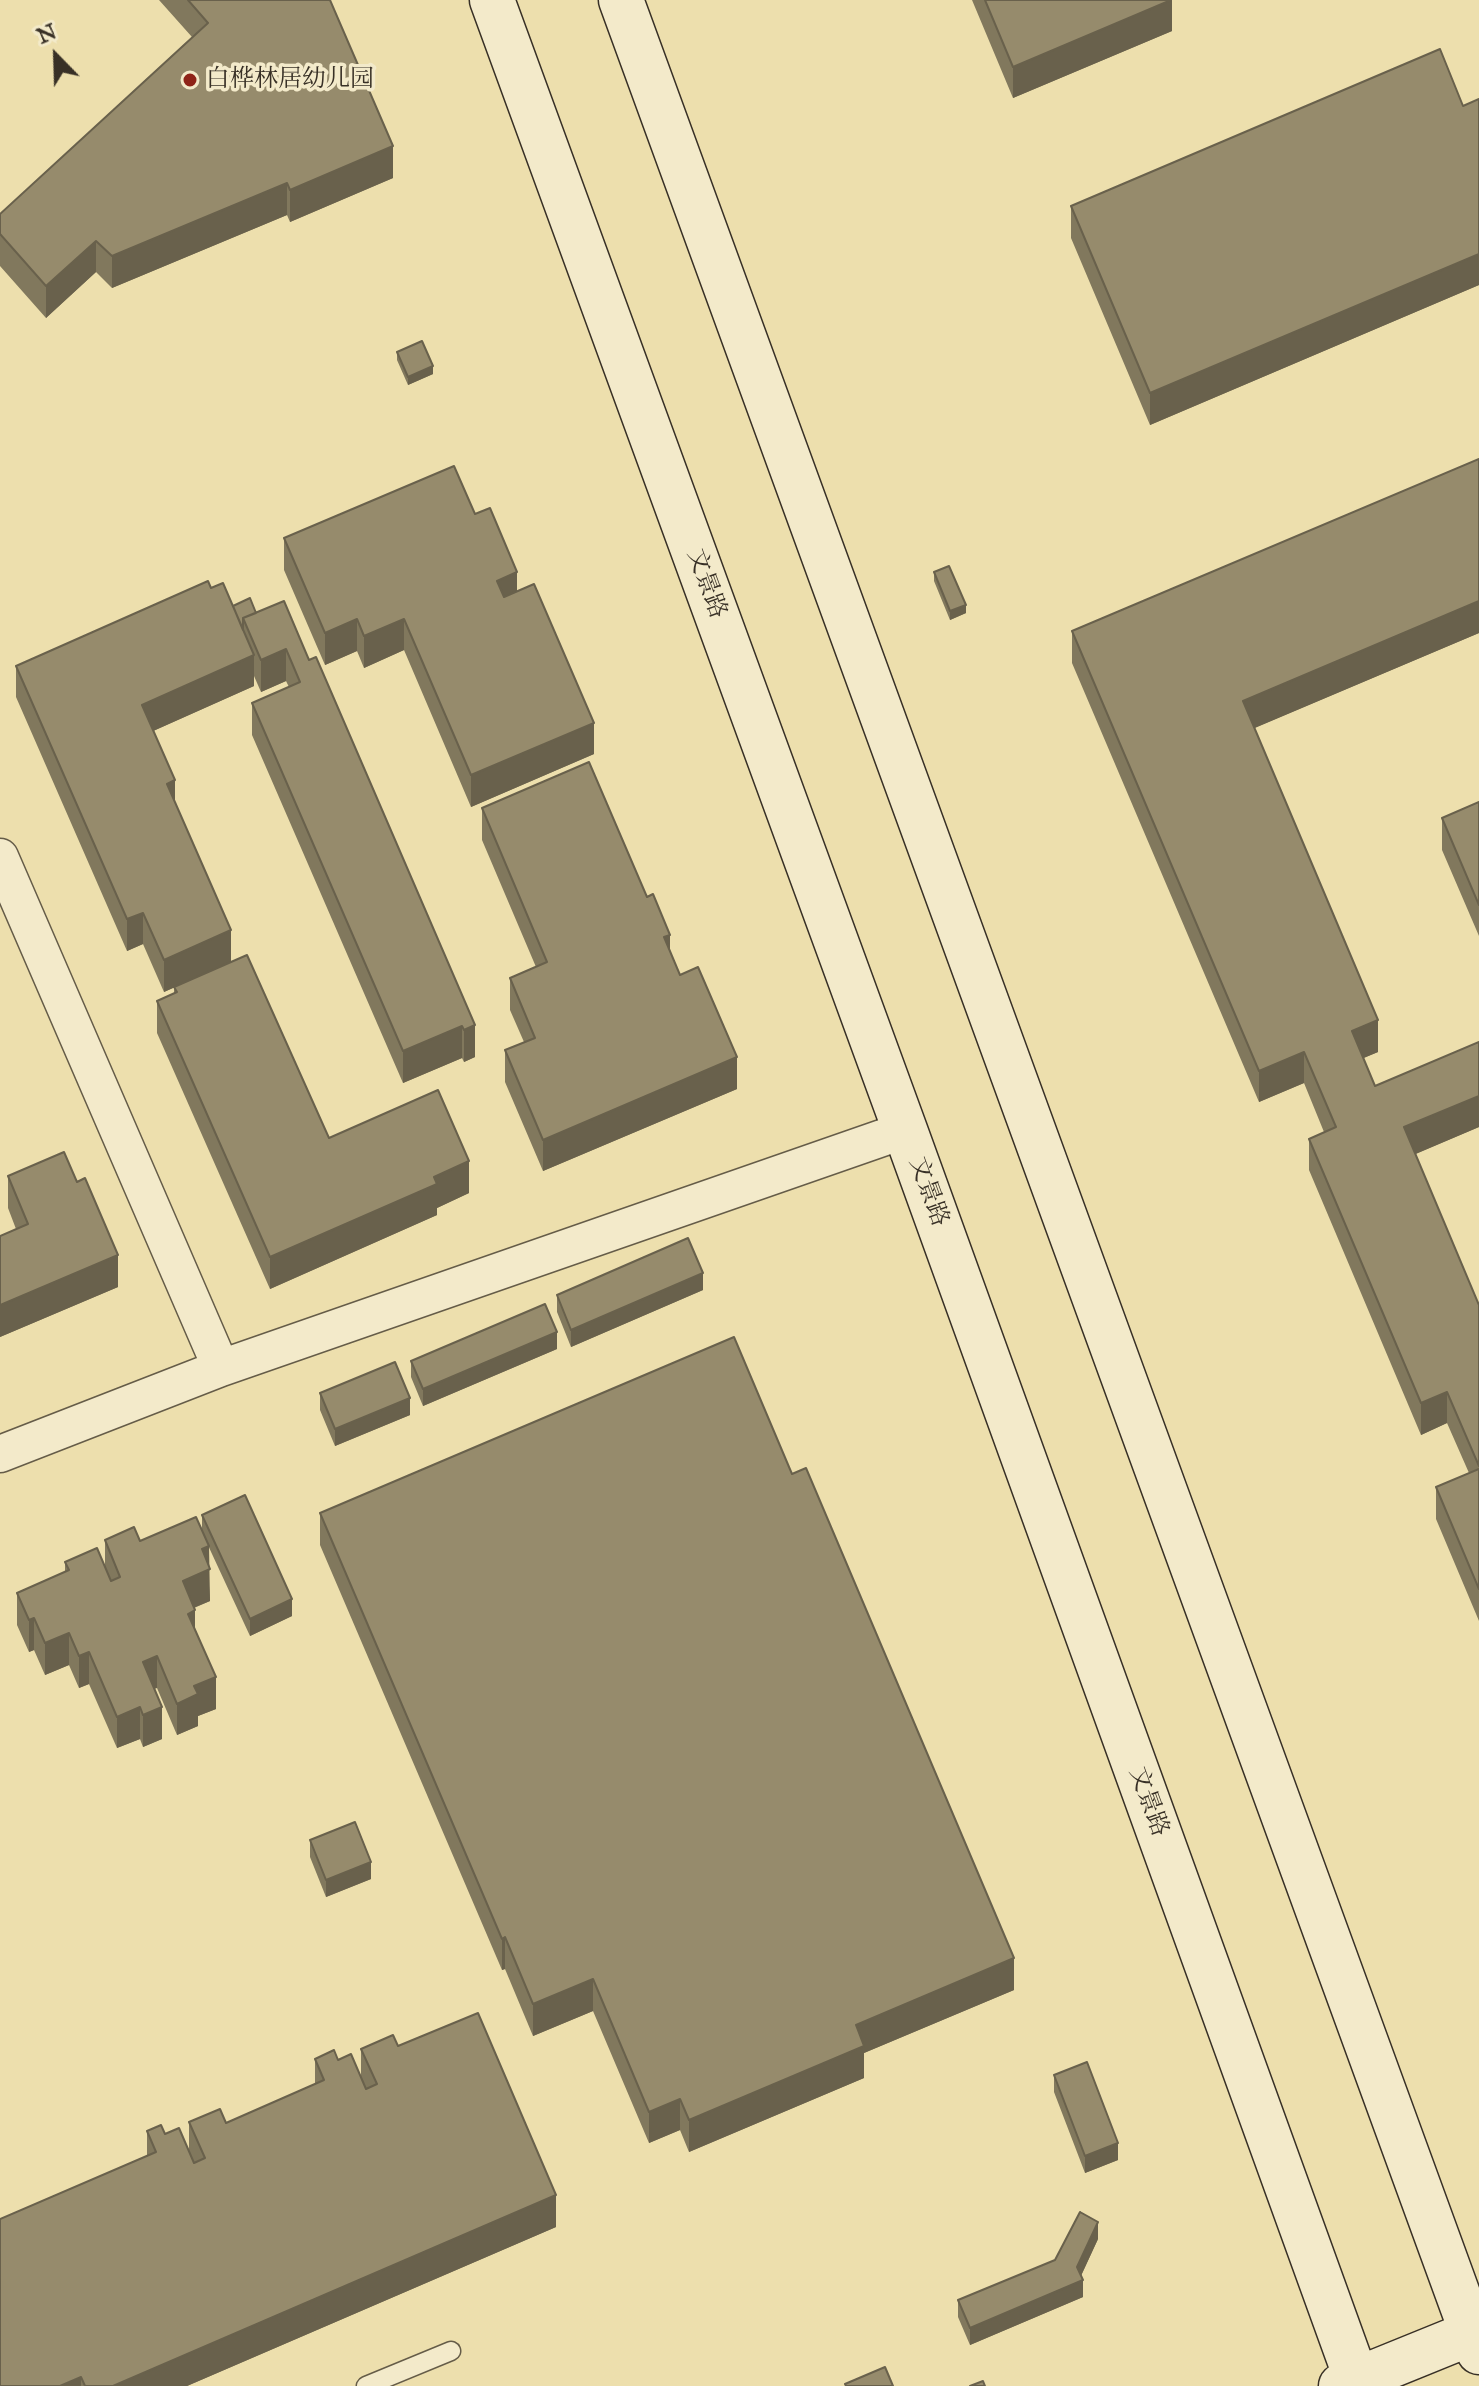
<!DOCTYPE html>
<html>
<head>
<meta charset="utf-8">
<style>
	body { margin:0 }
	#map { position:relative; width:1479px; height:2386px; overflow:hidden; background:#eddfad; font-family:"IM FELL Great Primer",serif }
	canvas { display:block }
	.north { position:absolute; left:16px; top:16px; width:80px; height:80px; -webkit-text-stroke:6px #f3eaca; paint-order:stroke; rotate:337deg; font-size:22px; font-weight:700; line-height:32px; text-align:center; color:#383026 }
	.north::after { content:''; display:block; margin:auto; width:28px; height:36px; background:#383026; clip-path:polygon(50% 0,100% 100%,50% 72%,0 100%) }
</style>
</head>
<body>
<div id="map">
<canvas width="1479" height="2386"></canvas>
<div class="north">N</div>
</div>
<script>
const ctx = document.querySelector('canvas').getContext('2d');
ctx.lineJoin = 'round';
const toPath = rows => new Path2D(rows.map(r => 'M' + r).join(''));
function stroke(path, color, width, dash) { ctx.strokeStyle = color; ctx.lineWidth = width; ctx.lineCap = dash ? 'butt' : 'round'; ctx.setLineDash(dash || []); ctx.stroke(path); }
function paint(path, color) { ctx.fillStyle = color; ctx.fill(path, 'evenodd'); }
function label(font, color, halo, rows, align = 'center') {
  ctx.font = font + ' "IM FELL Great Primer","Noto Serif SC",serif'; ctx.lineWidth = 7; ctx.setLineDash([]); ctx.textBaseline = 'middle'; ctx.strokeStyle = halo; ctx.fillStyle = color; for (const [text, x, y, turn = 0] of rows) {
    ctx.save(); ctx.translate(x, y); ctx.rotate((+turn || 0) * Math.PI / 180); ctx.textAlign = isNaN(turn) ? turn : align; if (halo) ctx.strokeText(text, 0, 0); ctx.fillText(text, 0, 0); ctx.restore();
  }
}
const lane = toPath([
	[366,2386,451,2351]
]);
const street = toPath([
	[0,857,221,1368,905,1130],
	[0,1454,221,1368]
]);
const secondary = toPath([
	[492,0,905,1130,1359,2386],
	[621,0,1479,2352],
	[1341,2386,1479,2330]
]);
stroke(lane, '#655c48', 21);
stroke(street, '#655c48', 39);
stroke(secondary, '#383026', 47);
stroke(lane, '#f3eaca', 18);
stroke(street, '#f3eaca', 36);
stroke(secondary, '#f3eaca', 44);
paint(toPath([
	[159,0,330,0,393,178,290,222,287,215,112,288,96,272,46,318,0,266,0,214,192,37],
	[972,0,1172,0,1172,31,1013,98],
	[1479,99,1479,285,1150,425,1071,238,1071,206,1463,106],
	[397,352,433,374,408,385,397,360],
	[1479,459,1479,633,1254,728,1378,1052,1363,1058,1375,1086,1479,1042,1479,1127,1415,1154,1479,1305,1479,1621,1436,1519,1436,1487,1469,1473,1447,1423,1421,1435,1309,1170,1309,1139,1324,1132,1304,1083,1259,1102,1072,663,1072,631],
	[475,514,517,591,594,754,471,807,404,650,364,668,357,651,325,665,284,570,284,538],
	[934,572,966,613,950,620,934,581],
	[211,588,233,606,256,613,284,601,475,1057,464,1062,462,1058,403,1083,252,735,252,703,289,687,286,681,261,692,254,676,254,686,153,731,175,802,231,962,164,992,143,944,127,951,16,697,16,666],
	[1479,802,1479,936,1442,850,1442,818],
	[482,808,670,952,680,975,737,1089,543,1171,505,1082,505,1050,524,1042,510,1010,510,978,536,967,482,840],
	[174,987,329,1138,469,1193,437,1208,437,1215,270,1289,157,1033,157,1001,174,993],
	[8,1176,118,1287,0,1337,0,1236,16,1229,8,1208],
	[703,1290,571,1347,557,1312,557,1295],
	[557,1349,423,1406,411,1377,411,1361],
	[320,1393,410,1415,335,1446,320,1410],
	[792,1474,1014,1990,864,2053,864,2078,689,2152,680,2130,649,2143,593,2011,533,2036,505,1969,502,1970,320,1545,320,1513],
	[202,1515,292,1616,250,1636,206,1541,210,1601,194,1608,195,1630,216,1709,198,1716,198,1726,177,1735,157,1688,154,1688,162,1739,143,1747,140,1739,117,1748,89,1684,79,1688,69,1665,45,1675,34,1650,29,1652,17,1625,17,1593,65,1572,65,1562,105,1566,105,1540,140,1541,202,1531],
	[310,1840,371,1879,326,1897,310,1857],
	[398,2046,556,2227,187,2386,0,2386,147,2155,147,2131,165,2134,189,2152,189,2122,226,2123,315,2084,315,2059,338,2060,361,2078,361,2049],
	[1054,2075,1118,2160,1085,2173,1054,2092],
	[1098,2239,1081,2276,1083,2297,970,2345,958,2317,958,2300,1055,2260]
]), '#81785d');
paint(toPath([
	[1172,0,1172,31,1013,98,1013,67],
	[393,146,393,178,290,222,290,190],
	[287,183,287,215,112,288,112,256],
	[96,241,96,272,46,318,46,286],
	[1479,254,1479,285,1150,425,1150,393],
	[433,366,433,374,408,385,408,377],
	[517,572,517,604,497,613,497,581],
	[1479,601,1479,633,1243,733,1243,701],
	[966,605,966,613,950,620,950,611],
	[357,619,357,651,325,665,325,633],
	[404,619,404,650,364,668,364,636],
	[286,649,286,681,261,692,261,660],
	[254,655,254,686,142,736,142,705],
	[594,723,594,754,471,807,471,775],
	[175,780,175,812,167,784],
	[143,913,143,944,127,951,127,919],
	[231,930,231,962,164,992,164,960],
	[670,935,670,966,664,937],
	[1378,1020,1378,1052,1352,1063,1352,1031],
	[475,1025,475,1057,464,1062,464,1030],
	[462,1026,462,1058,403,1083,403,1051],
	[1304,1052,1304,1083,1259,1102,1259,1071],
	[737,1057,737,1089,543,1171,543,1140],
	[1479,1096,1479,1127,1404,1159,1404,1127],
	[469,1161,469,1193,437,1208,437,1215,270,1289,270,1257,434,1177],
	[118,1255,118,1287,0,1337,0,1305],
	[703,1273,703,1290,571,1347,571,1330],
	[557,1332,557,1349,423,1406,423,1389],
	[1447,1392,1447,1423,1421,1435,1421,1403],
	[410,1398,410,1415,335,1446,335,1429],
	[209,1546,210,1601,183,1612,183,1581,202,1549],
	[292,1599,292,1616,250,1636,250,1619],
	[195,1610,195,1642,188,1614],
	[34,1618,34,1650,29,1652,29,1620],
	[69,1633,69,1665,45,1675,45,1643],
	[89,1652,89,1684,79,1688,79,1656],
	[157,1656,157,1688,143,1693,143,1662],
	[216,1677,216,1709,198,1716,198,1726,177,1735,177,1704,194,1686],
	[140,1707,140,1739,117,1748,117,1717],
	[162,1707,162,1739,143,1747,143,1715],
	[371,1862,371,1879,326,1897,326,1880],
	[505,1937,505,1969,502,1970,502,1939],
	[1014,1958,1014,1990,864,2053,864,2078,689,2152,689,2120,856,2025],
	[593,1979,593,2011,533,2036,533,2004],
	[680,2099,680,2130,649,2143,649,2112],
	[1118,2143,1118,2160,1085,2173,1085,2156],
	[556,2195,556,2227,187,2386,113,2386],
	[1098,2222,1098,2239,1078,2282,1083,2280,1083,2297,970,2345,970,2328,1077,2267],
	[81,2377,81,2386,60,2386]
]), '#69614c');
const building = toPath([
	[188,0,330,0,393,146,290,190,287,183,112,256,96,241,46,286,0,234,0,214,208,23,188,0],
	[985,0,1171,0,1013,67,985,0],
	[1440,49,1463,106,1479,99,1479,254,1150,393,1071,206,1440,49],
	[422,341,433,366,408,377,397,352,422,341],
	[1479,459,1479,601,1243,701,1378,1020,1352,1031,1375,1086,1479,1042,1479,1096,1404,1127,1479,1305,1479,1466,1447,1392,1421,1403,1309,1139,1336,1127,1304,1052,1259,1071,1072,631,1479,459],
	[454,466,475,514,490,508,517,572,497,581,504,597,534,584,594,723,471,775,404,619,364,636,357,619,325,633,284,538,454,466],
	[949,566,966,605,950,611,934,572,949,566],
	[208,581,211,588,223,583,254,655,142,705,175,780,167,784,231,930,164,960,143,913,127,919,16,666,208,581],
	[250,598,256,613,243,618,243,630,233,606,250,598],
	[284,601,309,660,316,657,475,1025,464,1030,462,1026,403,1051,252,703,300,682,286,649,261,660,243,618,284,601],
	[589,762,647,897,653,894,670,935,664,937,680,975,698,967,737,1057,543,1140,505,1050,535,1038,510,978,547,962,482,808,589,762],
	[1479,802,1479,905,1442,818,1479,802],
	[247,955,329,1138,438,1090,469,1161,434,1177,437,1184,270,1257,157,1001,177,992,174,987,247,955],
	[64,1152,77,1182,85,1178,118,1255,0,1305,0,1236,28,1224,8,1176,64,1152],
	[688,1238,703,1273,571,1330,557,1295,688,1238],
	[545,1304,557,1332,423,1389,411,1361,545,1304],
	[734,1337,792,1474,806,1468,1014,1958,856,2025,864,2046,689,2120,680,2099,649,2112,593,1979,533,2004,505,1937,502,1939,320,1513,734,1337],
	[395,1362,410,1398,335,1429,320,1393,395,1362],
	[1479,1469,1479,1589,1436,1487,1479,1469],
	[245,1495,292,1599,250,1619,202,1515,245,1495],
	[196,1517,209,1546,202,1549,210,1569,183,1581,195,1610,188,1614,216,1677,194,1686,198,1694,177,1704,157,1656,143,1662,162,1707,143,1715,140,1707,117,1717,89,1652,79,1656,69,1633,45,1643,34,1618,29,1620,17,1593,69,1570,65,1562,97,1548,111,1581,120,1577,105,1540,134,1527,140,1541,196,1517],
	[355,1822,371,1862,326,1880,310,1840,355,1822],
	[478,2013,556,2195,113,2386,85,2386,81,2377,60,2386,0,2386,0,2219,156,2152,147,2131,161,2125,165,2134,179,2128,194,2163,205,2158,189,2122,220,2109,226,2123,324,2080,315,2059,334,2050,338,2060,351,2054,366,2089,377,2084,361,2049,393,2035,398,2046,478,2013],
	[1087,2062,1118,2143,1085,2156,1054,2075,1087,2062],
	[1080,2212,1098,2222,1077,2267,1083,2280,970,2328,958,2300,1055,2260,1080,2212],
	[885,2367,893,2386,846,2386,845,2384,885,2367],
	[983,2381,985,2386,970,2386,983,2381]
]);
paint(building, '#968b6c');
stroke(building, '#69614c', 2);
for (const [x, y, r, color] of [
	[190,80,8,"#8f2418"]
]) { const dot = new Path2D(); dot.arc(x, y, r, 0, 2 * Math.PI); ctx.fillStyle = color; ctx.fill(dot); stroke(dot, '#f3eaca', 3); }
label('24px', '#383026', '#f3eaca', [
	["白桦林居幼儿园",206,80]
], 'left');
label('24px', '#383026', '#f3eaca', [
	["文景路",706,584,70],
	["文景路",928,1192,70],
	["文景路",1148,1802,70]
]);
</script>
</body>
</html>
